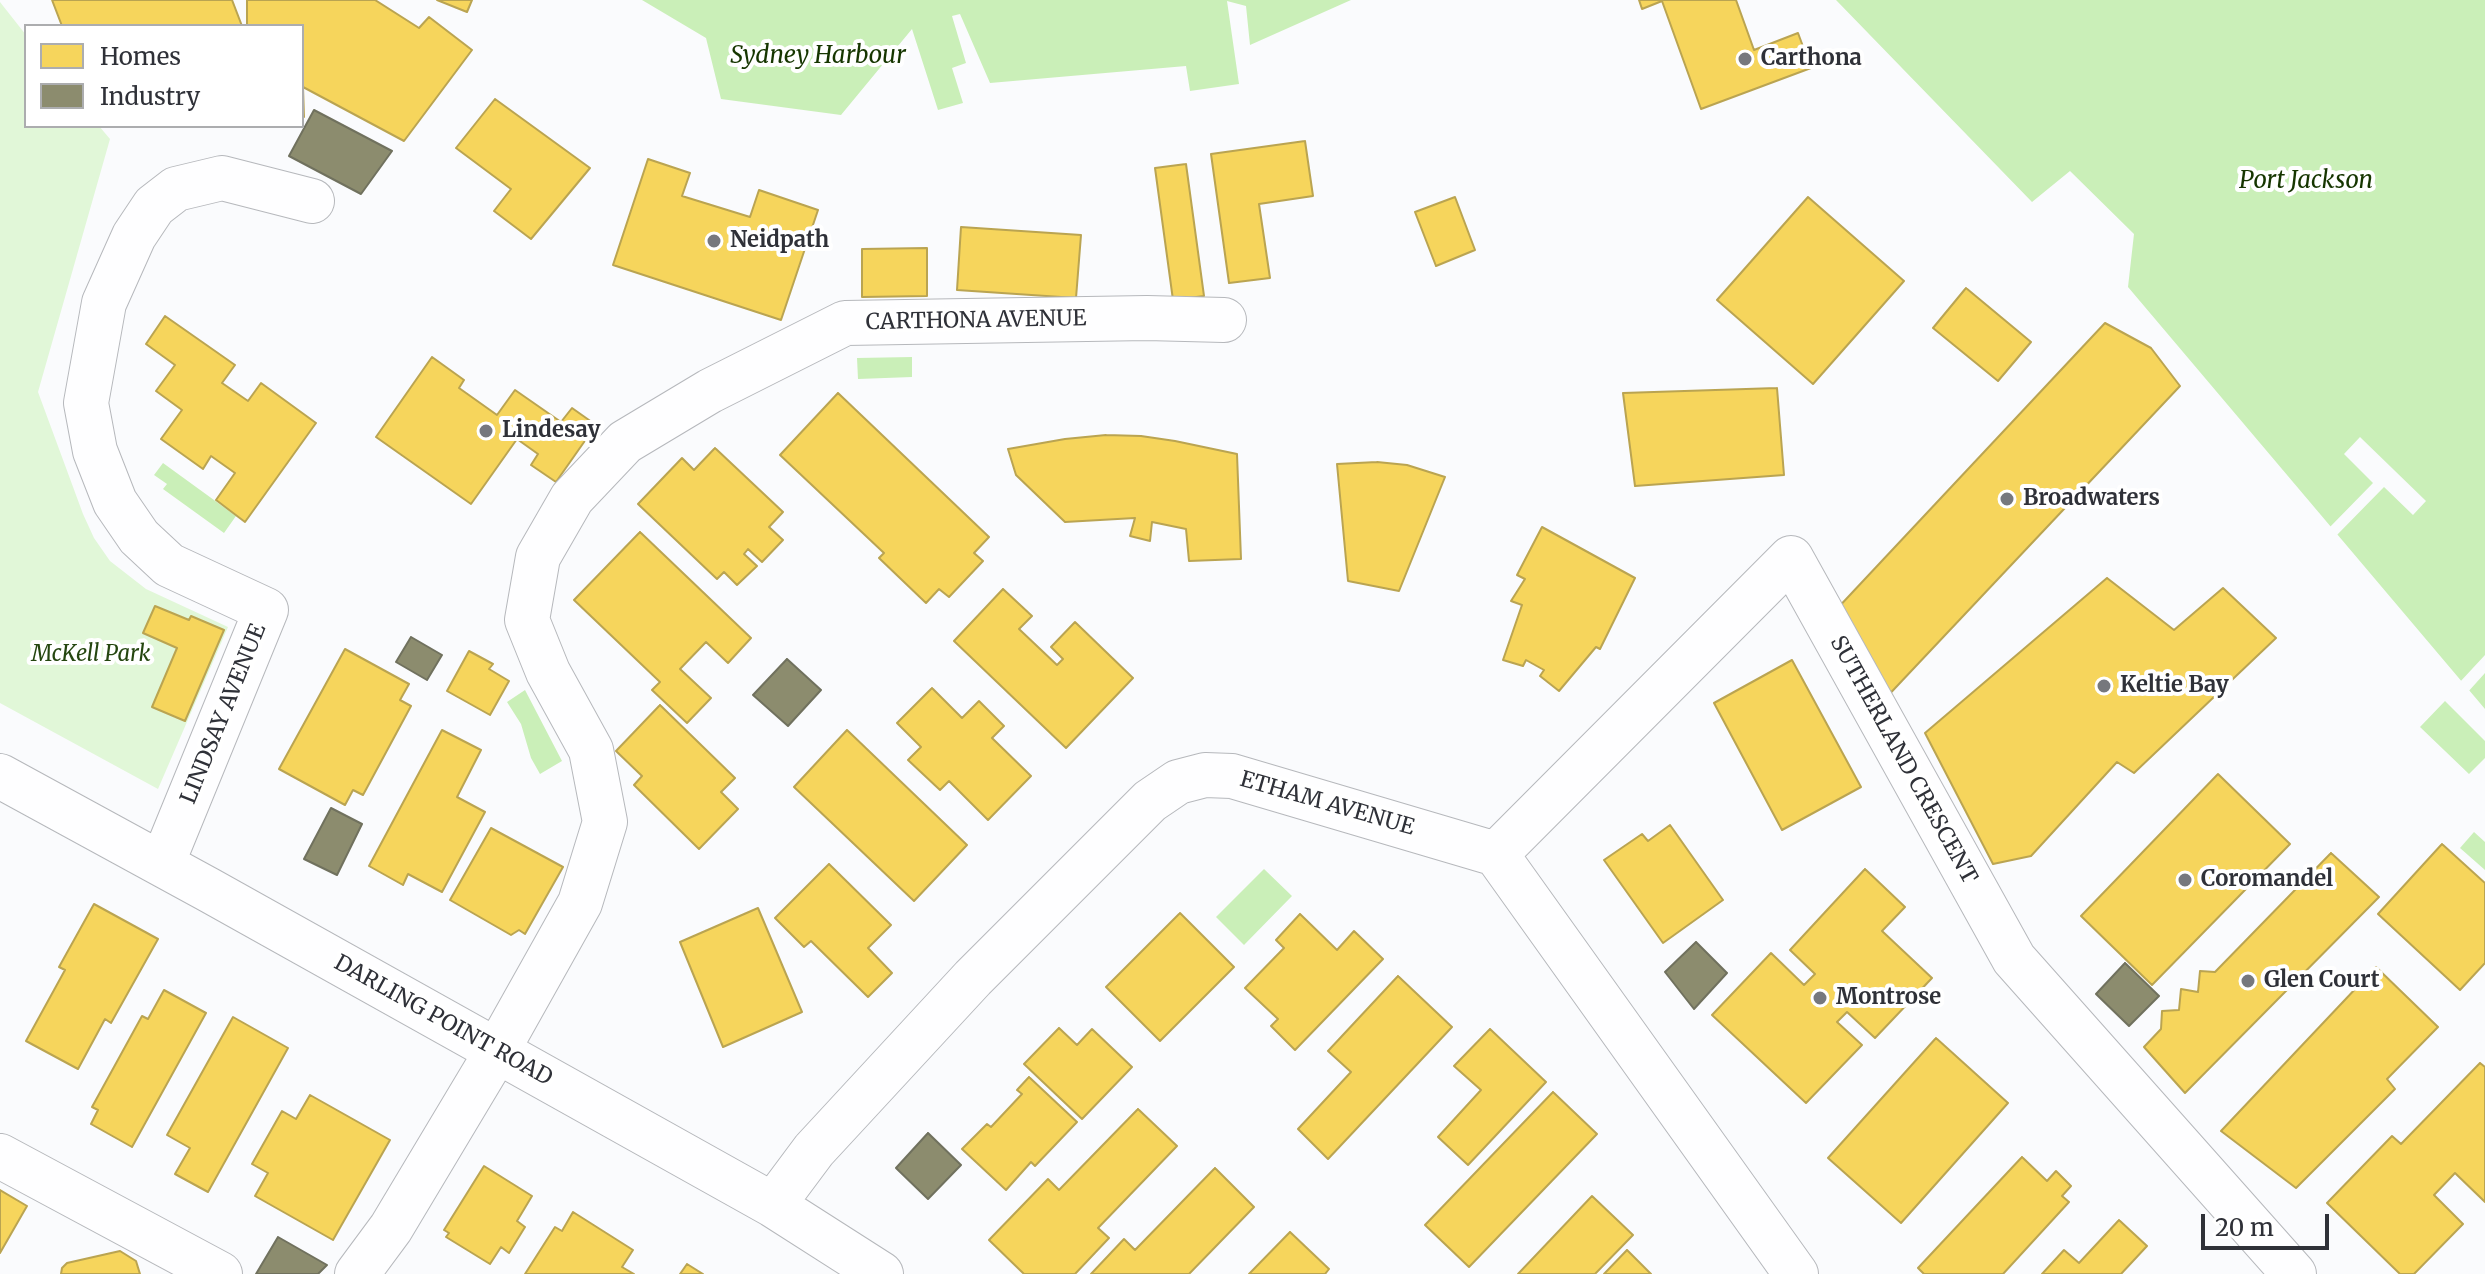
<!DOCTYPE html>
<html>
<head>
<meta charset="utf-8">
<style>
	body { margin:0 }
	#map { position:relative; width:2485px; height:1274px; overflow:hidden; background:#fafbfd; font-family:Merriweather,serif }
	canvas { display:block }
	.legend { position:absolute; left:24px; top:24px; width:280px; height:104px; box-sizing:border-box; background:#fff; border:2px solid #acadaf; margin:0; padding:10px 14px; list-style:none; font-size:24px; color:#2f3138 }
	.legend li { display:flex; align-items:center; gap:16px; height:40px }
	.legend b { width:40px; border:2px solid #acadaf }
	.scale { position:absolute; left:2201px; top:1214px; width:128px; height:36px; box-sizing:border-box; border:4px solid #2f3138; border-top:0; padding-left:10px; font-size:24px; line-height:28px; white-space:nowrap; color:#2f3138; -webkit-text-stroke:6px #fff; paint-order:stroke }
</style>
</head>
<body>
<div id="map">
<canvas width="2485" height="1274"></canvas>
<ul class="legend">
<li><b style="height:22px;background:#f6d55c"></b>Homes</li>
<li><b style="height:22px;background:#8c8c6e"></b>Industry</li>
</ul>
<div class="scale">20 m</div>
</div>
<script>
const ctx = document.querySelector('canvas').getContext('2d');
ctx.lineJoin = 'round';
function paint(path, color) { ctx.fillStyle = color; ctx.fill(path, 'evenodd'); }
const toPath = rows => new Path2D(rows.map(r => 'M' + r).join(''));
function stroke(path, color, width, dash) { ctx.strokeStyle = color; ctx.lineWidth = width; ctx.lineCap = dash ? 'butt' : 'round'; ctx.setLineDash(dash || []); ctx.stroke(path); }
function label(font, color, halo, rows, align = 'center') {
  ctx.font = font + ' Merriweather,serif'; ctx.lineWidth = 8; ctx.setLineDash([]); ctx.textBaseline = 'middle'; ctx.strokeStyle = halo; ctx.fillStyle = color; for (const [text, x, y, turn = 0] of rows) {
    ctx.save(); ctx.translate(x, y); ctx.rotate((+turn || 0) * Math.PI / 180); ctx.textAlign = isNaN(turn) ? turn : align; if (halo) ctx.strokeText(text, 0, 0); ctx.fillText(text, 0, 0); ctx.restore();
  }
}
paint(toPath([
	[0,2,26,35,26,126,99,126,110,139,38,392,83,514,94,538,110,561,146,589,228,627,158,789,0,703]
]), '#e1f7d8');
paint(toPath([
	[642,0,1351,0,1250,45,1246,6,1227,1,1239,84,1190,91,1186,66,990,83,960,14,952,16,966,63,952,68,963,103,938,110,912,29,841,115,721,99,706,38],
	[1836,0,2485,0,2485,709,2128,287,2134,234,2070,171,2032,202],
	[912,357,912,377,858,379,857,358],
	[163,463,236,516,224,533,163,489,167,484,154,475],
	[525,690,562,761,540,774,531,758,521,724,507,702],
	[2445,701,2485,741,2485,758,2469,774,2420,727],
	[2474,832,2485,842,2485,870,2460,848],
	[1264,869,1292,896,1244,945,1216,917]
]), '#caefb8');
paint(toPath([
	[2360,437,2426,501,2413,515,2384,487,2335,537,2328,529,2373,483,2344,454],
	[2485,655,2485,673,2467,693,2459,683]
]), '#fafbfd');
const homes = toPath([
	[52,0,232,0,242,26,62,26,52,0],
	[247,0,375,0,419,28,429,17,472,50,404,141,303,87,304,117,302,117,302,26,247,26,247,0],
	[437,0,472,0,467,12,437,0],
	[1639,0,1736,0,1754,50,1798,33,1811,68,1701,109,1662,1,1642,9,1639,0],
	[495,99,590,168,531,239,494,211,511,189,456,148,495,99],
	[1305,141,1313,196,1259,204,1270,278,1229,283,1211,154,1305,141],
	[648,159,690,173,682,196,750,217,759,190,818,210,781,320,613,265,648,159],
	[1186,164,1204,296,1173,300,1155,168,1186,164],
	[1455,197,1475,250,1436,266,1415,212,1455,197],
	[1808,197,1904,281,1813,384,1717,300,1808,197],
	[961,227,1081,235,1076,298,957,290,961,227],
	[927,248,927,296,862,297,862,249,927,248],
	[1966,288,2031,342,1998,381,1933,328,1966,288],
	[165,316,235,365,222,383,248,401,261,383,316,423,245,522,216,500,235,473,211,456,203,469,161,439,182,410,156,391,175,365,146,344,165,316],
	[2105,323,2151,348,2180,386,1882,702,1834,612,2105,323],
	[432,357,464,380,459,388,497,415,515,390,561,422,572,408,596,425,556,482,531,465,538,454,517,439,471,504,376,437,432,357],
	[1777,388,1784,475,1635,486,1623,393,1777,388],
	[838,393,989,537,974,553,983,561,949,597,939,589,926,603,879,558,884,553,780,455,838,393],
	[1106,435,1141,436,1175,441,1237,454,1241,559,1189,561,1186,529,1152,522,1150,541,1130,536,1135,518,1065,522,1016,475,1008,449,1065,439,1106,435],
	[715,448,783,512,769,527,783,540,762,562,748,549,744,554,757,566,737,585,724,572,717,579,638,504,682,458,694,470,715,448],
	[1377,462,1407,465,1445,477,1399,591,1348,581,1337,464,1377,462],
	[1542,527,1635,578,1600,649,1596,647,1559,691,1540,676,1544,670,1526,660,1523,666,1503,660,1522,605,1511,601,1525,579,1517,575,1542,527],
	[640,532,751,638,728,663,706,642,680,669,711,698,687,723,652,690,660,682,574,600,640,532],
	[2107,578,2174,630,2223,588,2276,638,2134,773,2117,762,2031,856,1993,864,1925,733,2107,578],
	[1003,589,1032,616,1019,629,1057,665,1063,659,1051,647,1075,622,1133,678,1066,748,954,641,1003,589],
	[155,606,189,620,191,616,224,630,185,721,152,707,177,648,143,633,155,606],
	[345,649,409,684,400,700,411,706,363,795,353,790,345,805,279,769,345,649],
	[469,651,493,664,489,669,509,681,490,715,447,691,469,651],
	[1792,660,1861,787,1782,830,1714,703,1792,660],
	[932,688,962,718,979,701,1004,726,992,738,1031,776,988,820,949,781,940,790,908,760,921,747,897,723,932,688],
	[660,705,735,778,721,792,738,809,699,849,634,785,642,776,616,751,660,705],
	[442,730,481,750,457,797,485,812,442,892,408,874,403,885,369,866,442,730],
	[847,730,967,845,914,901,794,787,847,730],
	[2218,774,2290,844,2152,985,2081,916,2218,774],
	[1670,825,1723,900,1663,943,1604,860,1642,834,1648,841,1670,825],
	[491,828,563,867,525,934,519,930,511,935,450,900,491,828],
	[2442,844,2485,883,2485,963,2460,990,2378,914,2442,844],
	[2331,853,2379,897,2185,1093,2144,1047,2161,1029,2162,1011,2179,1010,2181,989,2198,992,2200,971,2215,972,2331,853],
	[829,864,891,925,868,948,892,973,868,997,811,941,804,947,775,918,829,864],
	[1865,869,1905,907,1882,931,1932,978,1875,1038,1847,1012,1837,1022,1862,1045,1806,1103,1712,1015,1771,953,1804,985,1815,974,1790,950,1865,869],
	[94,904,158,939,111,1023,105,1019,78,1069,26,1041,65,970,59,967,94,904],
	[758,908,802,1012,723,1047,680,942,758,908],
	[1180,913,1234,967,1160,1041,1106,987,1180,913],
	[1300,914,1337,950,1354,931,1383,959,1295,1050,1271,1026,1278,1019,1245,988,1284,948,1276,940,1300,914],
	[2376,967,2438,1027,2387,1079,2395,1089,2296,1188,2221,1131,2376,967],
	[1398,976,1452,1027,1328,1159,1298,1129,1351,1072,1328,1051,1398,976],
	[164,990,206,1013,132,1147,91,1124,98,1110,92,1107,142,1016,148,1019,164,990],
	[233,1017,288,1048,208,1192,175,1174,190,1148,167,1135,233,1017],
	[1059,1028,1077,1045,1092,1029,1132,1067,1082,1119,1024,1064,1059,1028],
	[1490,1029,1546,1082,1468,1165,1438,1137,1481,1090,1454,1066,1490,1029],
	[1936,1038,2008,1103,1901,1223,1828,1158,1936,1038],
	[2480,1063,2485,1067,2485,1202,2455,1173,2434,1195,2463,1224,2414,1274,2400,1274,2327,1203,2392,1136,2401,1144,2480,1063],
	[1029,1077,1077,1122,1035,1166,1031,1162,1006,1190,962,1149,987,1124,991,1127,1022,1094,1017,1090,1029,1077],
	[1553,1092,1597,1134,1469,1267,1425,1225,1553,1092],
	[310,1095,390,1140,333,1240,255,1196,268,1173,252,1164,282,1111,296,1119,310,1095],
	[1138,1109,1177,1146,1098,1228,1109,1238,1075,1274,1024,1274,989,1240,1048,1179,1059,1190,1138,1109],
	[2022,1157,2047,1181,2056,1171,2071,1186,2062,1196,2069,1202,2003,1274,1924,1274,1918,1268,2022,1157],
	[484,1166,532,1196,517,1221,525,1227,509,1253,501,1247,490,1264,446,1237,449,1233,444,1230,484,1166],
	[1215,1168,1254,1207,1189,1274,1091,1274,1124,1239,1135,1250,1215,1168],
	[0,1190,27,1206,0,1253,0,1190],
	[1592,1196,1633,1235,1595,1274,1518,1274,1592,1196],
	[573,1212,633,1250,622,1267,634,1274,525,1274,555,1227,562,1231,573,1212],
	[2119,1220,2147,1246,2121,1274,2042,1274,2064,1250,2079,1263,2119,1220],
	[1290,1232,1329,1269,1325,1274,1249,1274,1290,1232],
	[1627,1250,1651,1274,1604,1274,1627,1250],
	[120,1251,136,1261,140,1274,61,1274,62,1268,67,1263,120,1251],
	[687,1264,703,1274,680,1274,687,1264]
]);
paint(homes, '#f6d55c');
stroke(homes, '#baa451', 2);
const industry = toPath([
	[314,110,392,151,361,194,289,156,314,110],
	[411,637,442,655,427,680,396,662,411,637],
	[787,659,821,690,788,726,753,695,787,659],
	[331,808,362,824,337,875,304,859,331,808],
	[1696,942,1727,973,1694,1009,1665,972,1696,942],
	[2125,963,2159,996,2129,1026,2096,994,2125,963],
	[928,1133,961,1165,928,1199,896,1168,928,1133],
	[278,1237,327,1265,318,1274,256,1274,278,1237]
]);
paint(industry, '#8c8c6e');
stroke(industry, '#70715e', 2);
const minor = toPath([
	[0,776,209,890,773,1205,881,1274],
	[1496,854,1791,558,2014,959,2294,1274],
	[162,864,266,610,169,565,139,537,115,502,95,451,86,403,104,303,134,236,154,206,176,189,222,178,312,201],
	[0,1156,220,1274],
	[773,1205,814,1150,973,978,1150,801,1178,782,1205,775,1232,776,1496,854,1796,1274],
	[357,1274,391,1228,497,1051,580,903,605,822,591,750,548,672,527,620,538,557,572,498,625,442,710,391,845,323,1147,318,1224,320]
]);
stroke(minor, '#b6b8bc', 46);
stroke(minor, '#fefeff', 44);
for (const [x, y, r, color] of [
	[1745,59,8,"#76787d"],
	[714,241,8,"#76787d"],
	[486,431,8,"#76787d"],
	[2007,499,8,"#76787d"],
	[2104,686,8,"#76787d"],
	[2185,880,8,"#76787d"],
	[2248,981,8,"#76787d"],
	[1820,998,8,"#76787d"]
]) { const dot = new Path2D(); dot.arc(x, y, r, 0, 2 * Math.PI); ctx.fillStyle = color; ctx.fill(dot); stroke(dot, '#fff', 3); }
label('bold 22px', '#2f3138', '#fff', [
	["Carthona",1761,59],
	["Neidpath",730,241],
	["Lindesay",502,431],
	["Broadwaters",2023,499],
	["Keltie Bay",2120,686],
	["Coromandel",2201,880],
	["Glen Court",2264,981],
	["Montrose",1836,998]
], 'left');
label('22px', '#2f3138', '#fff', [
	["CARTHONA AVENUE",976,321,-1],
	["LINDSAY AVENUE",224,714,-68],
	["SUTHERLAND CRESCENT",1903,760,61],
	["ETHAM AVENUE",1327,804,16],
	["DARLING POINT ROAD",443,1021,29]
]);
label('italic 22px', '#254610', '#fff', [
	["McKell Park",91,655]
]);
label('italic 24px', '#163600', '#fff', [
	["Sydney Harbour",818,56],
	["Port Jackson",2306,181]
]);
</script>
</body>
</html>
